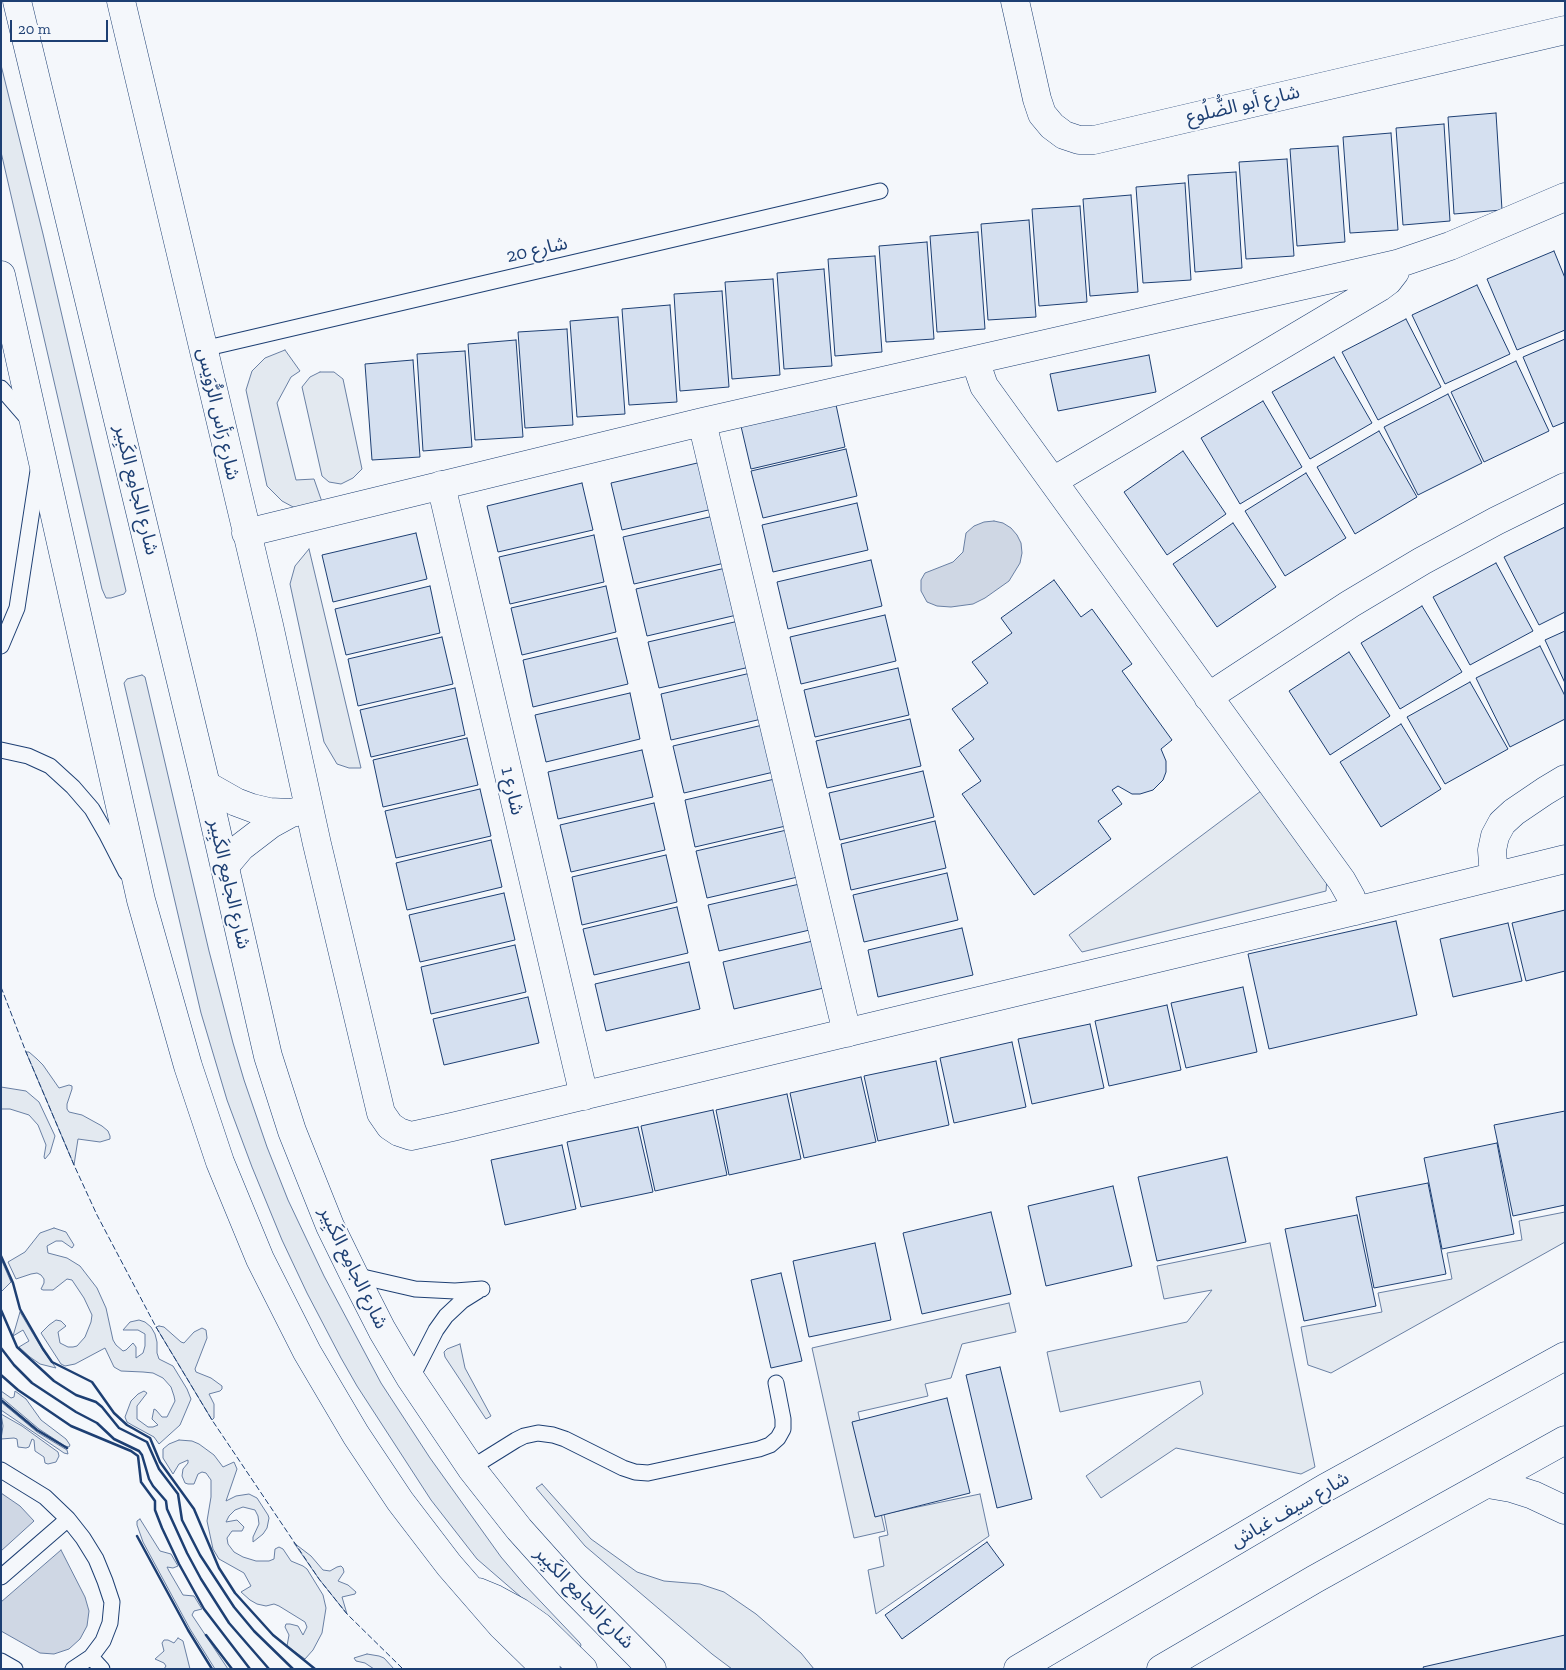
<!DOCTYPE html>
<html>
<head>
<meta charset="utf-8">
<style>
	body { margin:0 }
	#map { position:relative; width:1566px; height:1670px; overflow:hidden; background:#f4f7fb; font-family:"Zilla Slab",serif }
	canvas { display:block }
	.frame { position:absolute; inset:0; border:2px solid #1d3f73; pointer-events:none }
	.scale { position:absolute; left:10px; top:20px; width:98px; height:22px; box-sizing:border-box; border:2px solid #1d3f73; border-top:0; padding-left:6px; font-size:15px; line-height:18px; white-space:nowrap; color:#1d3f73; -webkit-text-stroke:4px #f4f7fb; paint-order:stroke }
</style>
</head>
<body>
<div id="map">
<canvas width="1566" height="1670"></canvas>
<div class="frame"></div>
<div class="scale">20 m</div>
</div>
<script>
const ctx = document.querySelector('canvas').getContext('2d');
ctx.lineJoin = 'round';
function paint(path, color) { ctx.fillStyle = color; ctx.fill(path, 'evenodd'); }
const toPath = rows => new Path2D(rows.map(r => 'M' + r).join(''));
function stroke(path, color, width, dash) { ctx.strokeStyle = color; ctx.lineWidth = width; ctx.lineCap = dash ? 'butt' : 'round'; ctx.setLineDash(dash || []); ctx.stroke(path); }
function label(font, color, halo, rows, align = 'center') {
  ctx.font = font + ' "Zilla Slab","Noto Sans Arabic",serif'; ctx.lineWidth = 4; ctx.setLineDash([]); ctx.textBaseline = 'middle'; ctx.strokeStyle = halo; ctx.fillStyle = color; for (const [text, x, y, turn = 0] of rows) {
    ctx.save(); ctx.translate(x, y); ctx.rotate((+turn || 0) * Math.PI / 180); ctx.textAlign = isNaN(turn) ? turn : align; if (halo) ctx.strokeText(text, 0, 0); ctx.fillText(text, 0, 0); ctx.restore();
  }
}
const green = toPath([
	[1,65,43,234,126,591,124,594,111,598,106,598,102,589,1,152,1,65],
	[285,350,300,371,291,377,277,403,296,480,314,479,322,502,295,508,282,501,267,486,246,390,252,371,265,358,285,350],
	[320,372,334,372,343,379,362,469,353,478,341,484,329,482,322,476,302,387,310,377,320,372],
	[309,549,361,768,349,768,337,764,324,742,290,584,295,566,309,549],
	[142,675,145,677,209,951,233,1043,244,1080,267,1147,288,1200,324,1276,381,1383,430,1458,501,1557,524,1584,580,1643,581,1645,580,1648,477,1559,431,1500,357,1386,341,1358,307,1293,282,1240,252,1167,227,1100,201,1013,124,683,127,679,142,675],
	[1261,791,1327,878,1326,891,1082,952,1069,935,1261,791],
	[26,1052,29,1052,37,1059,43,1065,59,1088,69,1085,72,1086,72,1089,67,1104,67,1109,69,1112,82,1115,102,1126,108,1131,110,1136,110,1139,100,1142,78,1139,74,1165,26,1052],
	[1,1087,26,1091,39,1102,55,1136,50,1153,45,1159,44,1157,46,1145,38,1125,29,1115,10,1109,1,1109,1,1087],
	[1565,1212,1565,1242,1331,1373,1308,1365,1301,1327,1382,1312,1378,1293,1452,1279,1447,1253,1522,1240,1519,1221,1565,1212],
	[54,1228,66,1232,74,1245,72,1248,62,1241,56,1241,47,1246,48,1253,67,1258,80,1266,97,1288,106,1308,113,1340,116,1345,123,1351,126,1350,133,1343,136,1347,136,1358,143,1353,145,1346,145,1334,138,1330,123,1330,130,1322,139,1320,145,1322,151,1327,155,1334,157,1342,157,1353,159,1359,173,1366,187,1389,191,1399,180,1425,159,1444,154,1437,132,1425,127,1422,125,1417,131,1401,138,1394,144,1391,147,1393,137,1406,137,1419,148,1427,153,1427,158,1425,152,1419,154,1409,156,1410,162,1417,167,1417,175,1401,174,1396,171,1387,163,1378,153,1373,143,1372,121,1371,114,1367,105,1348,75,1364,65,1366,61,1364,41,1333,49,1325,56,1320,61,1321,66,1326,58,1332,60,1343,68,1347,73,1347,77,1346,85,1337,91,1322,92,1315,84,1298,72,1280,67,1279,53,1290,43,1290,41,1289,44,1283,44,1279,41,1275,37,1273,31,1274,16,1279,8,1262,25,1252,40,1233,54,1228],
	[1270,1243,1315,1467,1301,1474,1176,1448,1101,1498,1086,1476,1203,1394,1200,1381,1060,1412,1047,1352,1187,1322,1212,1290,1164,1299,1157,1266,1270,1243],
	[1,1259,11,1282,1,1292,1,1259],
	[1009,1303,1016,1332,962,1344,951,1378,925,1384,928,1396,858,1412,885,1531,854,1538,812,1348,1009,1303],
	[20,1312,42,1349,56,1368,40,1364,30,1357,19,1347,29,1341,23,1330,13,1336,20,1312],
	[159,1326,164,1327,181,1342,184,1343,194,1332,202,1328,206,1330,207,1338,195,1369,196,1372,211,1378,222,1386,222,1389,220,1391,209,1394,214,1404,214,1418,212,1420,156,1327,159,1326],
	[460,1344,465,1368,491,1416,486,1419,445,1357,444,1352,447,1349,460,1344],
	[1,1391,11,1398,14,1397,15,1391,26,1399,41,1420,66,1439,70,1445,69,1447,65,1446,39,1429,1,1397,1,1391],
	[1,1402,37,1432,67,1450,68,1454,64,1453,1,1410,1,1402],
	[1,1414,22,1426,58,1452,59,1456,56,1462,48,1464,45,1463,44,1457,35,1451,34,1440,32,1439,29,1447,26,1448,18,1447,17,1439,14,1438,1,1439,3,1426,1,1414],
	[179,1440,192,1441,199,1444,214,1455,223,1467,234,1462,237,1469,226,1501,236,1496,249,1494,257,1498,268,1515,269,1518,267,1528,263,1534,253,1542,253,1537,259,1524,258,1516,255,1510,243,1507,235,1510,229,1516,226,1522,237,1520,244,1527,242,1531,232,1531,227,1538,228,1544,234,1552,243,1557,256,1561,269,1561,274,1559,275,1549,279,1547,283,1549,291,1561,303,1566,307,1569,323,1595,326,1608,322,1633,313,1650,305,1659,287,1646,289,1635,285,1627,286,1624,290,1624,298,1626,303,1635,307,1627,305,1622,279,1606,274,1604,266,1606,257,1604,250,1600,241,1592,251,1586,244,1573,219,1559,213,1549,207,1521,211,1497,211,1480,206,1473,202,1472,198,1474,194,1484,188,1484,185,1483,182,1476,183,1469,188,1463,188,1460,179,1464,173,1474,163,1458,163,1449,169,1444,179,1440],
	[542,1484,591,1539,637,1572,664,1581,700,1584,724,1592,756,1614,801,1653,814,1669,732,1669,712,1654,585,1546,536,1488,542,1484],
	[980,1494,989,1536,876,1614,868,1570,884,1566,879,1537,888,1535,884,1514,980,1494],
	[140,1519,160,1551,171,1554,178,1566,173,1568,167,1567,169,1571,183,1595,194,1596,202,1609,194,1611,192,1615,228,1669,215,1669,190,1629,143,1542,137,1525,137,1521,140,1519],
	[294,1543,311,1556,323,1570,330,1571,337,1567,341,1566,343,1568,344,1572,338,1581,348,1585,356,1592,355,1594,342,1597,347,1614,319,1579,294,1543],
	[178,1638,183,1641,190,1669,164,1669,166,1666,164,1663,155,1659,164,1651,162,1643,164,1640,168,1640,174,1643,178,1638],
	[367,1654,379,1656,384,1658,394,1669,374,1669,365,1663,356,1661,354,1658,367,1654]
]);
paint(green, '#e3e9f0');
stroke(green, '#687fa3', 1);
const water = toPath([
	[994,521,1003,523,1011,528,1017,535,1021,543,1022,553,1020,563,1009,581,985,598,973,604,951,607,937,606,927,602,921,591,921,580,925,573,953,562,963,552,966,533,974,526,984,522,994,521],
	[1,1493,20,1506,34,1521,1,1551,1,1493],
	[61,1550,85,1597,89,1611,87,1626,80,1639,69,1649,54,1654,40,1653,1,1631,1,1602,61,1550]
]);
paint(water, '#cfd7e4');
stroke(water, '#687fa3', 1);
const building = toPath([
	[1496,113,1502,210,1454,214,1448,117,1496,113],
	[1444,124,1450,221,1403,225,1396,128,1444,124],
	[1391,133,1398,230,1350,233,1343,137,1391,133],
	[1338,146,1345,242,1297,246,1290,149,1338,146],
	[1287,159,1294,256,1246,259,1239,162,1287,159],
	[1236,172,1242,268,1195,272,1188,175,1236,172],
	[1185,183,1191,280,1143,283,1136,187,1185,183],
	[1131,195,1138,292,1090,296,1083,199,1131,195],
	[1080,206,1087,302,1039,306,1032,209,1080,206],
	[1029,220,1036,317,988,320,981,224,1029,220],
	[978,232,985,329,937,332,930,236,978,232],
	[927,242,934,339,886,342,879,246,927,242],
	[1554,251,1565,278,1565,330,1517,350,1487,279,1554,251],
	[875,256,882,352,835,356,828,259,875,256],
	[824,269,832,366,784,369,777,273,824,269],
	[773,279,780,375,732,379,725,282,773,279],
	[1477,285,1510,354,1445,384,1412,315,1477,285],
	[722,291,729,387,680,391,674,294,722,291],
	[670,305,677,402,629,405,622,309,670,305],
	[618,317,625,414,577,417,570,321,618,317],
	[1406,319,1441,387,1378,420,1342,352,1406,319],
	[567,329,573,425,525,428,518,332,567,329],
	[1565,339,1565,422,1553,427,1523,357,1565,339],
	[516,340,523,437,475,440,468,344,516,340],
	[465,351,472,447,423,451,417,354,465,351],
	[1149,355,1156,392,1058,411,1050,374,1149,355],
	[1334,357,1372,423,1310,459,1272,392,1334,357],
	[413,360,420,457,372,460,365,364,413,360],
	[1516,361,1549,431,1484,462,1451,392,1516,361],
	[1448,394,1482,463,1418,495,1384,427,1448,394],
	[835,400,845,447,751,469,740,422,835,400],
	[1263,401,1302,467,1240,504,1201,438,1263,401],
	[1379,431,1417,497,1355,534,1317,467,1379,431],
	[846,449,857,496,763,518,751,471,846,449],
	[1183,451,1226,514,1167,555,1124,492,1183,451],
	[706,461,717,508,622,530,611,483,706,461],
	[1306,473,1346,538,1285,576,1245,511,1306,473],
	[582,483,593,530,498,552,487,506,582,483],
	[857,503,868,550,773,572,762,525,857,503],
	[718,515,729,562,634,584,623,537,718,515],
	[1233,523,1276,587,1217,627,1173,564,1233,523],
	[1565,527,1565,612,1539,625,1504,557,1565,527],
	[416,533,427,579,333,602,322,555,416,533],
	[594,535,604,582,510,604,499,557,594,535],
	[871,560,882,606,788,629,777,582,871,560],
	[1496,563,1533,631,1470,665,1433,597,1496,563],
	[730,567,741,614,647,636,636,589,730,567],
	[1054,580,1081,617,1092,609,1132,664,1122,671,1172,740,1161,749,1166,761,1166,772,1163,780,1153,790,1140,794,1132,794,1118,786,1112,790,1122,804,1098,821,1111,839,1034,895,962,794,981,781,959,750,974,739,952,709,988,683,972,662,1012,633,1001,618,1054,580],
	[430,586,440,633,346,655,335,609,430,586],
	[606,586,616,632,522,655,511,608,606,586],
	[1422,606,1462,672,1400,709,1361,643,1422,606],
	[885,615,896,661,801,684,790,637,885,615],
	[743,620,754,666,659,688,648,642,743,620],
	[1565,631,1565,683,1545,640,1565,631],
	[442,637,453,684,358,706,348,659,442,637],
	[617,638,628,684,533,707,523,660,617,638],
	[1540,646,1565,696,1565,719,1510,747,1476,678,1540,646],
	[1349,652,1390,716,1330,755,1289,691,1349,652],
	[898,668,909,715,815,737,804,690,898,668],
	[755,672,766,718,671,740,661,694,755,672],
	[1470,682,1508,749,1445,784,1407,717,1470,682],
	[455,688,465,735,371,757,360,710,455,688],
	[630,693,640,739,546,762,535,715,630,693],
	[910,719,921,766,827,788,816,741,910,719],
	[767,724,778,771,684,793,673,746,767,724],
	[1401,724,1441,789,1381,827,1340,762,1401,724],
	[467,738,478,785,383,807,373,760,467,738],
	[642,750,653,797,558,819,548,772,642,750],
	[923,771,934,817,840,840,829,793,923,771],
	[779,778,790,825,695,847,685,800,779,778],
	[480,789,491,836,396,858,385,811,480,789],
	[654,803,665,850,571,872,560,825,654,803],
	[935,821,946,868,851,890,841,844,935,821],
	[791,829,802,876,707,898,696,851,791,829],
	[491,840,502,887,407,910,396,863,491,840],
	[666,855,677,902,582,925,572,877,666,855],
	[947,873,958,920,864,942,853,895,947,873],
	[804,883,814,929,719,951,708,905,804,883],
	[504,893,515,940,420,962,409,915,504,893],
	[677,907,688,953,594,975,583,929,677,907],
	[1565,910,1565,971,1526,981,1512,923,1565,910],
	[1396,921,1417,1015,1269,1049,1248,954,1396,921],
	[1508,923,1522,981,1453,997,1440,939,1508,923],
	[962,928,973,975,878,997,868,950,962,928],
	[817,940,828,987,734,1009,723,962,817,940],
	[515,945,526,992,431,1014,421,967,515,945],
	[689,962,700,1009,606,1031,595,984,689,962],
	[1243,987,1257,1052,1186,1068,1171,1003,1243,987],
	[528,997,539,1043,444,1065,433,1019,528,997],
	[1167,1005,1181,1070,1109,1086,1095,1021,1167,1005],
	[1090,1024,1104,1088,1032,1104,1018,1039,1090,1024],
	[1012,1042,1026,1107,954,1123,940,1058,1012,1042],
	[936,1061,949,1125,878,1141,864,1076,936,1061],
	[861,1077,876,1142,804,1158,790,1093,861,1077],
	[787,1094,801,1159,729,1175,716,1110,787,1094],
	[713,1110,727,1175,655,1191,641,1126,713,1110],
	[1565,1111,1565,1205,1513,1216,1494,1125,1565,1111],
	[638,1127,653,1192,581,1207,567,1142,638,1127],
	[1497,1143,1514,1234,1442,1249,1424,1158,1497,1143],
	[562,1145,576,1209,505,1225,491,1160,562,1145],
	[1227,1157,1246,1242,1157,1261,1138,1177,1227,1157],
	[1428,1183,1446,1274,1374,1288,1356,1197,1428,1183],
	[1113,1186,1132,1266,1046,1286,1028,1206,1113,1186],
	[991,1212,1011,1294,922,1314,903,1233,991,1212],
	[1357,1215,1376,1306,1304,1321,1285,1229,1357,1215],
	[875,1243,891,1320,809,1337,793,1261,875,1243],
	[781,1273,802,1361,771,1368,751,1280,781,1273],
	[1000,1367,1032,1499,997,1508,966,1375,1000,1367],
	[947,1398,970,1493,875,1517,852,1422,947,1398],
	[987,1542,1004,1565,902,1639,885,1615,987,1542],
	[1565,1635,1565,1669,1424,1669,1423,1667,1565,1635]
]);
paint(building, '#d5e0f0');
stroke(building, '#1d3f73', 1);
const service = toPath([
	[203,349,880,191],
	[1,388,28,419],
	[1,646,17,608,38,471],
	[1,750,28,756,50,766,73,787,92,809,107,835,126,872],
	[354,1275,415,1289,455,1291,482,1289],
	[411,1379,436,1330,446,1316,462,1301,478,1291],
	[471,1468,516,1440,524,1436,538,1433,553,1435,565,1439,623,1468,635,1472,648,1473,759,1449,770,1445,778,1438,783,1429,783,1419,776,1383],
	[1,1470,45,1497,68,1519,83,1538,96,1559,105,1581,112,1602,110,1623,103,1641,91,1657,73,1669],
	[1,1577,68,1519],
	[91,1657,102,1669],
	[1,1661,15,1669]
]);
const minor = toPath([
	[121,1,269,625,317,844,381,1113,390,1126,399,1132,411,1136,452,1127,1355,911,1565,859],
	[1015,1,1037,99,1042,114,1052,126,1064,135,1079,140,1094,140,1565,30],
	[975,360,984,386,1342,881,1351,897,1355,911],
	[702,422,847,1033],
	[1053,481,1380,287,1388,281,1395,272,1397,264],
	[441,485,584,1096],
	[246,533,702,422,1397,264,1450,246,1565,197],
	[1208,697,1350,604,1422,561,1496,521,1565,487],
	[206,785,236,802,252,808,269,812,291,813],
	[225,866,241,847,271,824,291,813,309,809],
	[1497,875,1493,864,1492,850,1495,836,1502,823,1514,812,1545,791,1565,779],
	[1488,1484,1511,1488,1533,1495,1565,1510]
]);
const tertiary = toPath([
	[1018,1669,1325,1488,1565,1356],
	[1161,1669,1315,1579,1565,1440]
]);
const secondary = toPath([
	[17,1,206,785,268,1056,292,1131,330,1226,354,1275,382,1330,411,1379,471,1468,519,1529,571,1587,652,1669],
	[1,275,141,900,188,1066,220,1162,260,1259,307,1352,356,1435,400,1501,449,1565,502,1626,546,1669],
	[478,1592,495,1599,519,1612,540,1627,583,1669]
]);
stroke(service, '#1d3f73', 17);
stroke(minor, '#1d3f73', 29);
stroke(tertiary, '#1d3f73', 29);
stroke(secondary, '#1d3f73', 29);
stroke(service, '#f4f7fb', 15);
stroke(minor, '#f4f7fb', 28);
stroke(tertiary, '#f4f7fb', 28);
stroke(secondary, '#f4f7fb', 28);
stroke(toPath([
	[1,987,26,1052,74,1165,97,1215,156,1327,212,1420,319,1579,347,1614,403,1669]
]), '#1d3f73', 1, [6, 2.5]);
stroke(toPath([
	[1,1256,13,1283,20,1309,43,1349,52,1362,92,1382,114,1413,127,1425,150,1438,160,1462,194,1509,219,1568,235,1593,273,1635,315,1669],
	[1,1310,17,1347,54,1381,76,1395,96,1402,102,1407,119,1428,147,1442,159,1469,178,1494,182,1520,200,1555,234,1607,254,1631,293,1669],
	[1,1348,14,1365,32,1383,76,1412,97,1423,114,1439,139,1451,142,1455,149,1479,153,1486,166,1501,167,1509,187,1553,201,1579,229,1623,269,1669],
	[1,1375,18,1390,71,1426,131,1451,138,1456,141,1482,155,1501,155,1510,162,1528,179,1564,204,1609,250,1669],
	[1,1400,37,1430,67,1448],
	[137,1536,188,1630,212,1669],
	[206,1635,232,1669]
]), '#1d3f73', 2.5);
label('19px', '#1d3f73', '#f4f7fb', [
	["شارع أبو الضُّلُوع",1243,105,-13],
	["شارع 20",537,250,-13],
	["شارع رَأس الرُّوَيس",218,414,77],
	["شارع الجامِع الكَبِير",136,490,76],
	["شارع 1",512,791,77],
	["شارع الجامِع الكَبِير",229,884,77],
	["شارع الجامِع الكَبِير",353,1268,64],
	["شارع سيف غباش",1290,1510,-30],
	["شارع الجامِع الكَبِير",584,1598,46]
]);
</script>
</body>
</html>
